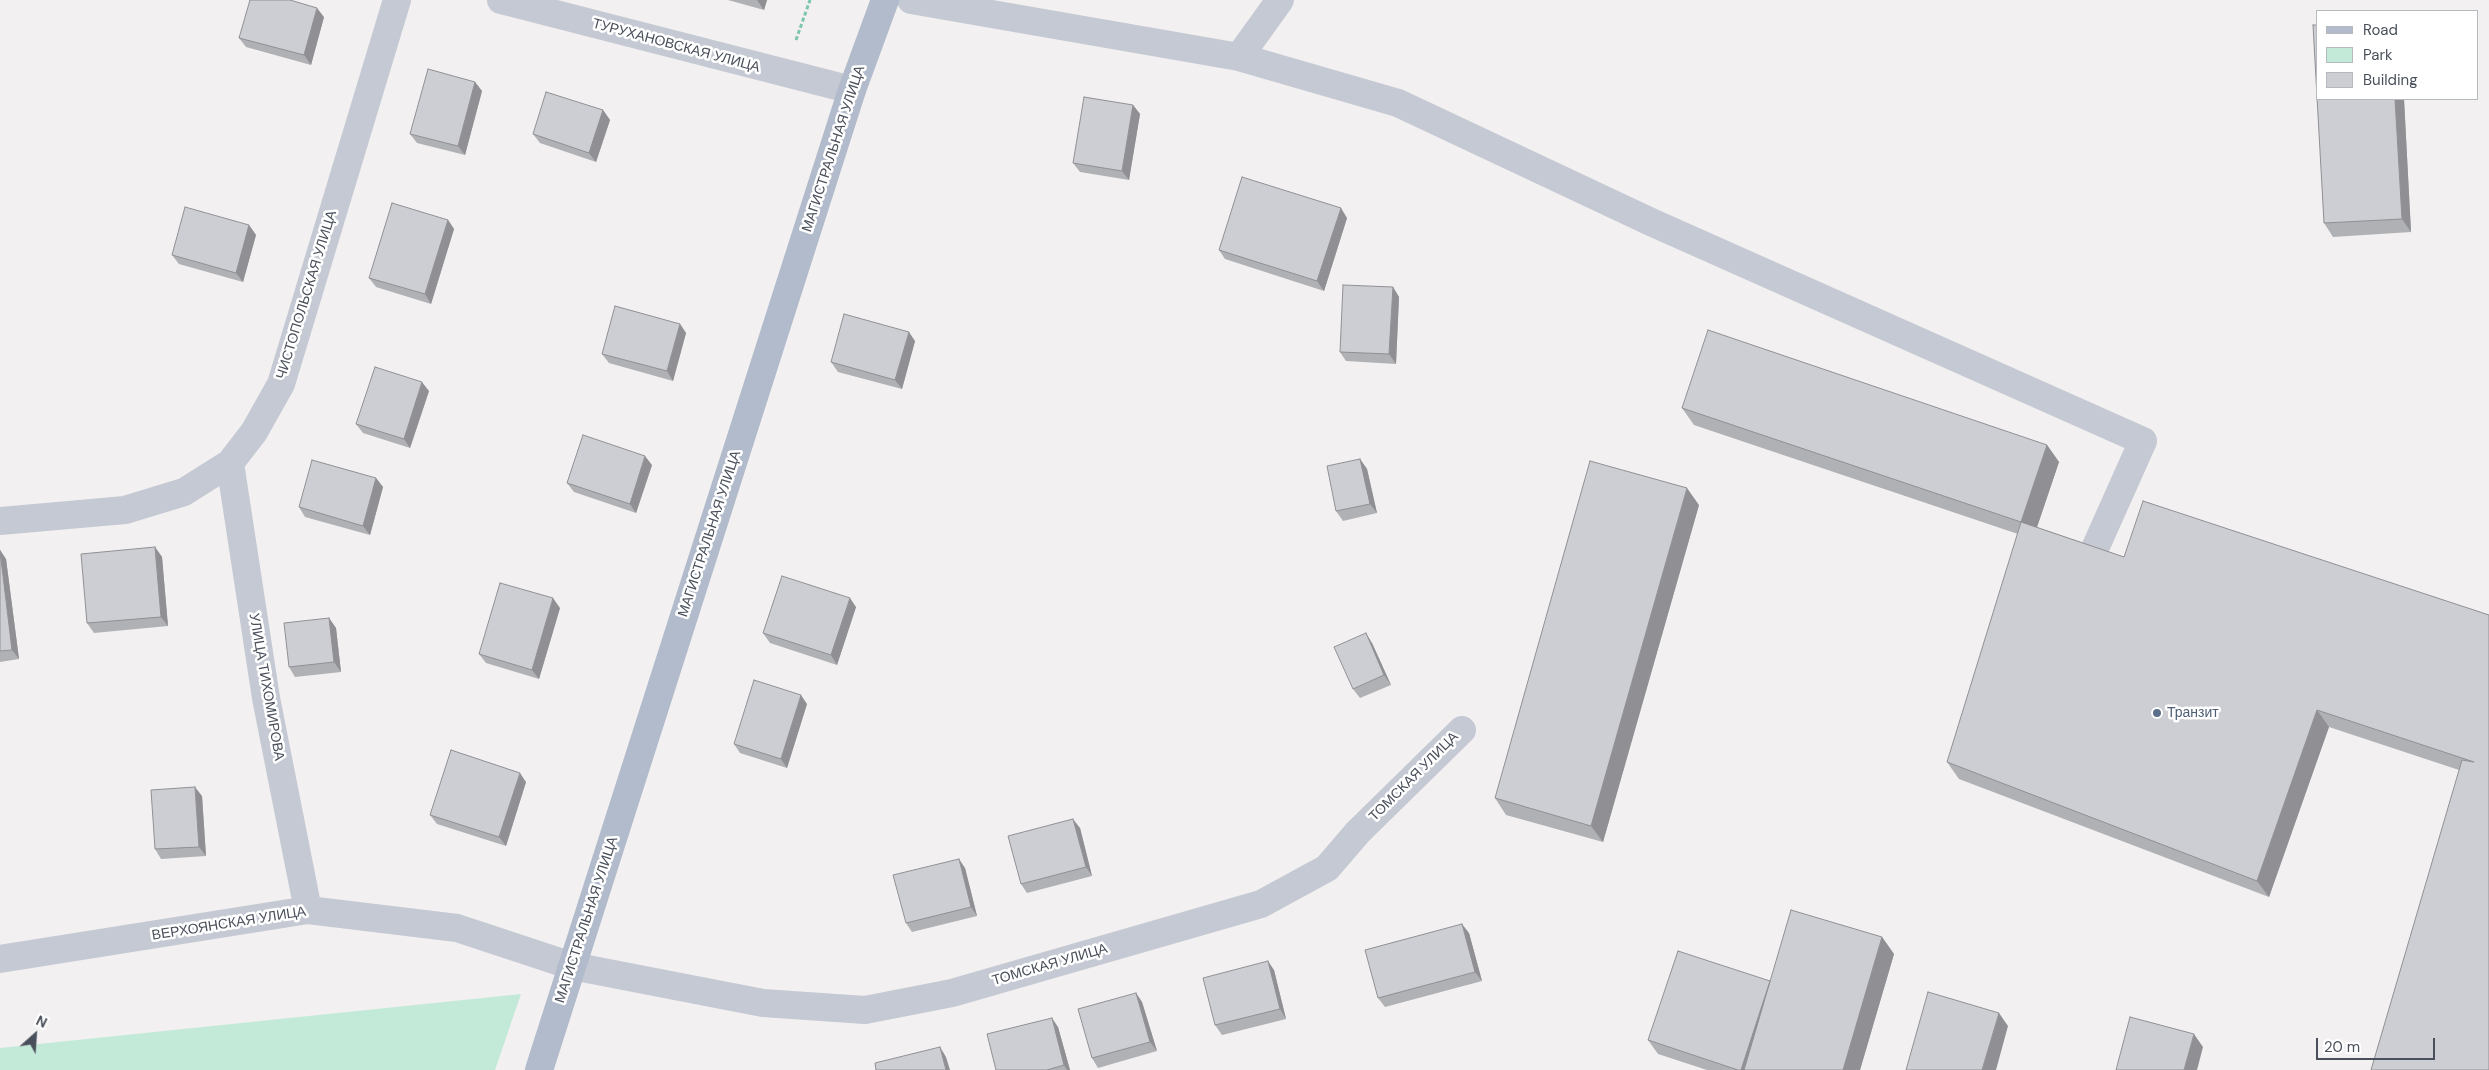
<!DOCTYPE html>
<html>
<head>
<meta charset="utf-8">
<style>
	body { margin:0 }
	#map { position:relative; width:2489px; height:1070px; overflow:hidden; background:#f2f0f0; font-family:"DM Sans",sans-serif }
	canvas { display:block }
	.legend { position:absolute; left:2316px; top:10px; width:162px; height:90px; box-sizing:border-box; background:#fff; border:1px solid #b6b9bd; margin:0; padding:6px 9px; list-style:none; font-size:15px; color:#49505b }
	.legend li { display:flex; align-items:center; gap:10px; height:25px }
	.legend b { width:25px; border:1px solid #b6b9bd }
	.north { position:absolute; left:10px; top:1010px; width:50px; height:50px; -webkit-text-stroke:4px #fff; paint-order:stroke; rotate:26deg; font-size:14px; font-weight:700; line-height:20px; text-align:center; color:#49505b }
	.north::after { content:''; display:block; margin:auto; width:18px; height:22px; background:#49505b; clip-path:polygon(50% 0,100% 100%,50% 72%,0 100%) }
	.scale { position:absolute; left:2316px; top:1038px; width:119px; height:22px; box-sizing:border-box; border:2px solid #49505b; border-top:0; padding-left:6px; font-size:15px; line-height:18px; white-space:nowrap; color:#49505b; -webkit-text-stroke:4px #fff; paint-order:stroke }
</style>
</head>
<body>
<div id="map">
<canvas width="2489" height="1070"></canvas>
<ul class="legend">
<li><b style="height:6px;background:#b2bbcb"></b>Road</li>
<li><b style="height:14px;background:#c3ead8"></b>Park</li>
<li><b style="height:14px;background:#cdced3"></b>Building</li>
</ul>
<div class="north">N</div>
<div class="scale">20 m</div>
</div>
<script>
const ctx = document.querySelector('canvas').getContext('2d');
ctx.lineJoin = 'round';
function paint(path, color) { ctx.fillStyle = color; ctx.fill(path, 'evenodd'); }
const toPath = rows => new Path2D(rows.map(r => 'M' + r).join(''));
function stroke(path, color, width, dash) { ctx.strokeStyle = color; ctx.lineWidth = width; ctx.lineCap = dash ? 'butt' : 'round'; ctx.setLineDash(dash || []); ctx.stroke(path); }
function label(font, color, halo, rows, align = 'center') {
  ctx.font = font + ' "DM Sans",sans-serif'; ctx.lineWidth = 5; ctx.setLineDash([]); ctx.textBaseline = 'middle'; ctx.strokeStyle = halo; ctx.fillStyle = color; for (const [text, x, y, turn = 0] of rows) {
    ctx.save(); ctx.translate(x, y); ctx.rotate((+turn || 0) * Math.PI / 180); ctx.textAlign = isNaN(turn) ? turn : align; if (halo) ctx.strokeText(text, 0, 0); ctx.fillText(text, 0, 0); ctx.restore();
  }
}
paint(toPath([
	[521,994,495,1070,0,1070,0,1048]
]), '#c3ead8');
stroke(toPath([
	[796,40,810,0]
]), '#7ec5ad', 3, [4, 2.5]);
stroke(toPath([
	[501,0,852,90],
	[911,0,1239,57,1398,103,1651,222,2143,441,2080,582],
	[1239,57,1280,0],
	[230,463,266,698,308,910],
	[0,521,125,510,184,492,230,463,254,432,281,384,397,0],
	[0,959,308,910,457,928,572,966,763,1003,865,1010,952,993,1261,904,1327,868,1358,832,1462,730]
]), '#c5c9d3', 28);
stroke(toPath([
	[539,1070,852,90,885,0]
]), '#b2bbcb', 28);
paint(toPath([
	[728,0,767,0,764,10],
	[324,17,311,65,246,47,239,38],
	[475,82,482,91,465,155,417,143,410,134],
	[2318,99,2404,99,2411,232,2333,237,2324,223],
	[1133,105,1140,114,1129,180,1080,172,1073,163],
	[603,110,610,120,596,162,540,143,533,134],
	[1347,218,1324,291,1225,259,1219,250],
	[448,220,454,229,431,304,376,287,369,278],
	[249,225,256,235,243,282,179,264,172,255],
	[1393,287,1399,297,1396,364,1346,361,1340,352],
	[680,324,686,333,673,381,609,363,602,354],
	[915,341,902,389,838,372,831,362],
	[429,391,410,448,363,433,356,424],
	[1682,408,2047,445,2059,462,2037,527,2124,557,2489,615,2489,1070,2459,770,2329,727,2269,897,1959,779,1947,762,2018,534,1694,425],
	[1360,459,1367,469,1377,513,1343,521,1336,511],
	[652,465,636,513,574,492,567,483],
	[376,478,383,487,370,535,305,517,299,507],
	[1699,505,1603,842,1506,815,1495,798],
	[155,547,162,557,168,626,94,633,87,623],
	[0,550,6,559,19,659,0,662],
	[856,607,837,665,770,643,763,633],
	[560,608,539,679,486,663,479,654],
	[329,618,336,628,341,672,295,677,289,667],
	[1372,643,1391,685,1360,698,1353,689],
	[807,704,787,768,740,753,734,744],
	[526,782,506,846,437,824,430,815],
	[202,796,206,856,161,859,155,849],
	[1080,828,1092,876,1027,893,1021,884],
	[965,868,977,916,912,932,906,923],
	[1469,933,1482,981,1385,1007,1378,998],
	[1882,937,1894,954,1860,1070,1707,1070,1658,1054,1648,1040,1770,981],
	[1274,970,1286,1019,1222,1035,1215,1025],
	[1136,993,1142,1002,1157,1051,1098,1068,1092,1058],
	[1058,1027,1070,1070,996,1070]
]), '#b0b1b5');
paint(toPath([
	[757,0,767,0,764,10],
	[317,8,324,17,311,65,304,55],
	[475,82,482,91,465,155,458,146],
	[2395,99,2404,99,2411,232,2402,219],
	[1133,105,1140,114,1129,180,1122,171],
	[603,110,610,120,596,162,589,153],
	[1341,208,1347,218,1324,291,1317,281],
	[448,220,454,229,431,304,425,294],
	[249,225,256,235,243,282,236,273],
	[1393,287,1399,297,1396,364,1389,354],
	[680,324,686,333,673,381,667,371],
	[909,332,915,341,902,389,895,380],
	[422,382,429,391,410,448,404,439],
	[2047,445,2059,462,2033,539,2021,522],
	[645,456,652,465,636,513,630,504],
	[1360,459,1367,469,1377,513,1370,504],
	[376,478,383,487,370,535,363,526],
	[1687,488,1699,505,1603,842,1591,826],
	[155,547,162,557,168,626,161,617],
	[0,550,6,559,19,659,12,650],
	[553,598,560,608,539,679,532,670],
	[850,598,856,607,837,665,831,655],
	[329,618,336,628,341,672,334,662],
	[1366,633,1372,643,1391,685,1384,675],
	[801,695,807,704,787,768,781,759],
	[2317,710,2329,727,2269,897,2257,881],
	[520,773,526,782,506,846,499,837],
	[195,787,202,796,206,856,199,847],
	[1073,819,1080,828,1092,876,1086,867],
	[959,859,965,868,977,916,971,907],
	[1462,924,1469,933,1482,981,1475,972],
	[1882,937,1894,954,1860,1070,1843,1070],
	[1268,961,1274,970,1286,1019,1280,1009],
	[1770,981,1755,1070,1741,1070],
	[1136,993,1142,1002,1157,1051,1150,1042],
	[1999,1013,2008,1026,1996,1070,1982,1070],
	[1052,1018,1058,1027,1070,1070,1067,1070,1064,1065],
	[2194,1034,2203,1047,2197,1070,2184,1070],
	[940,1047,946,1057,950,1070,946,1070]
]), '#909094');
const building = toPath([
	[250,0,290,0,317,8,304,55,239,38,250,0],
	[2313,25,2318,25,2318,99,2395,99,2402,219,2324,223,2313,25],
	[428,69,475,82,458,146,410,134,428,69],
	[546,92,603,110,589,153,533,134,546,92],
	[1084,97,1133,105,1122,171,1073,163,1084,97],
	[1242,177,1341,208,1317,281,1219,250,1242,177],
	[392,203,448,220,425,294,369,278,392,203],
	[185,207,249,225,236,273,172,255,185,207],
	[1343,285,1393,287,1389,354,1340,352,1343,285],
	[615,306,680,324,667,371,602,354,615,306],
	[844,314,909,332,895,380,831,362,844,314],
	[1708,330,2047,445,2021,522,1682,408,1708,330],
	[375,367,422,382,404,439,356,424,375,367],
	[583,435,645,456,630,504,567,483,583,435],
	[1360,459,1370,504,1336,511,1327,466,1360,459],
	[312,460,376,478,363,526,299,507,312,460],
	[1590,461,1687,488,1591,826,1495,798,1590,461],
	[2143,501,2489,615,2489,1070,2371,1070,2462,760,2474,762,2317,710,2257,881,1947,762,2021,522,2124,557,2143,501],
	[155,547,161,617,87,623,81,554,155,547],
	[0,551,12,650,0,651,0,551],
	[782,576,850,598,831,655,763,633,782,576],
	[500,583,553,598,532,670,479,654,500,583],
	[329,618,334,662,289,667,284,623,329,618],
	[1366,633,1384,675,1353,689,1334,647,1366,633],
	[754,680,801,695,781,759,734,744,754,680],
	[451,750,520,773,499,837,430,815,451,750],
	[195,787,199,847,155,849,151,790,195,787],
	[1073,819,1086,867,1021,884,1008,836,1073,819],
	[959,859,971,907,906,923,893,875,959,859],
	[1791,910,1882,937,1843,1070,1744,1070,1791,910],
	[1462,924,1475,972,1378,998,1365,950,1462,924],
	[1678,951,1770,981,1741,1070,1738,1070,1648,1040,1678,951],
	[1268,961,1280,1009,1215,1025,1203,978,1268,961],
	[1928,992,1999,1013,1982,1070,1906,1070,1928,992],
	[1136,993,1150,1042,1092,1058,1078,1009,1136,993],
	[2130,1017,2194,1034,2184,1070,2116,1070,2130,1017],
	[1052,1018,1064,1065,1047,1070,996,1070,987,1034,1052,1018],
	[940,1047,946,1070,876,1070,875,1063,940,1047]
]);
paint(building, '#cdced3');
stroke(building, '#909094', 1);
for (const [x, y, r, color] of [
	[2157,713,5,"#5c6f8a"]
]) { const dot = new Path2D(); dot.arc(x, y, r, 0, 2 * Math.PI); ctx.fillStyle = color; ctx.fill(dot); stroke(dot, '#fff', 2); }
label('14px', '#49505b', '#fff', [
	["ТУРУХАНОВСКАЯ УЛИЦА",676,46,15],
	["МАГИСТРАЛЬНАЯ УЛИЦА",834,149,-72],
	["ЧИСТОПОЛЬСКАЯ УЛИЦА",307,295,-73],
	["МАГИСТРАЛЬНАЯ УЛИЦА",710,534,-72],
	["УЛИЦА ТИХОМИРОВА",266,687,80],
	["ТОМСКАЯ УЛИЦА",1414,777,-45],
	["МАГИСТРАЛЬНАЯ УЛИЦА",587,920,-72],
	["ВЕРХОЯНСКАЯ УЛИЦА",229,924,-9],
	["ТОМСКАЯ УЛИЦА",1050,965,-16]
]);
label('14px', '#4e5e75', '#fff', [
	["Транзит",2167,713]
], 'left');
</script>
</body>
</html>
